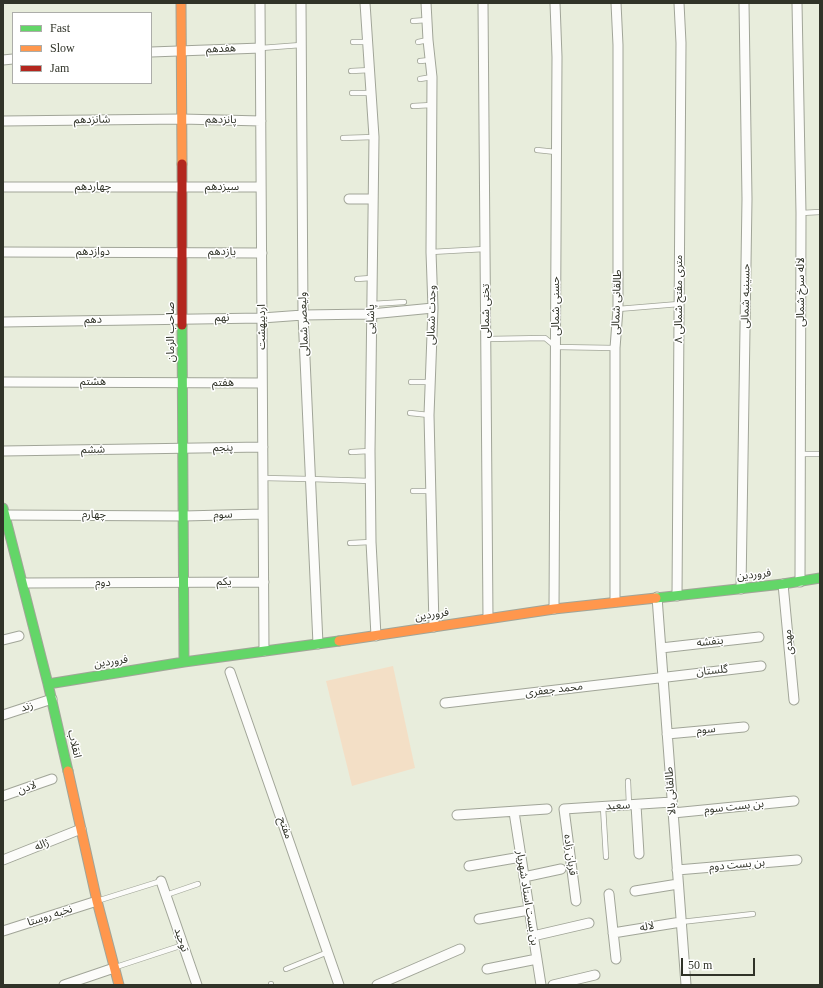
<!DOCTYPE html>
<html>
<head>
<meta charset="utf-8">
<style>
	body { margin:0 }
	#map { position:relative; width:823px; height:988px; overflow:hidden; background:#e8eddc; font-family:"Times New Roman",serif }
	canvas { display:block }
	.frame { position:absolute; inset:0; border:4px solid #303328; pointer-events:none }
	.legend { position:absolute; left:12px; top:12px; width:140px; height:72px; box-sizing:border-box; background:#fff; border:1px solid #acada9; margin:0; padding:5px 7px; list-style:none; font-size:12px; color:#303328 }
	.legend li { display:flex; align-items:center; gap:8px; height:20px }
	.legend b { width:20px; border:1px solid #acada9 }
	.scale { position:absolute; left:681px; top:958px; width:74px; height:18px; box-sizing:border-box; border:2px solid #303328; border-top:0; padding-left:5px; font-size:12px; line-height:14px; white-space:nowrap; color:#303328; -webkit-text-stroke:3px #fff; paint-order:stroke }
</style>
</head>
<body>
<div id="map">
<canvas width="823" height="988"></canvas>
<div class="frame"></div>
<ul class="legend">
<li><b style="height:5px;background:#63d668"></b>Fast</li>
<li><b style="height:5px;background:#ff974d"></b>Slow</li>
<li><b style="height:5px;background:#b3261e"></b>Jam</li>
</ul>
<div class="scale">50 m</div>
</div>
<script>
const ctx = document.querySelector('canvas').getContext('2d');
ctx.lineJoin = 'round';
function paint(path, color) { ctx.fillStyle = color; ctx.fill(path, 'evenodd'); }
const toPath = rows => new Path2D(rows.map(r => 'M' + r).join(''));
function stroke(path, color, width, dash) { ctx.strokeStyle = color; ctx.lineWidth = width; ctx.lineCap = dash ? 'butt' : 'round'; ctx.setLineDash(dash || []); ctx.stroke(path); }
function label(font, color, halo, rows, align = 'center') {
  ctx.font = font + ' "Times New Roman","Noto Sans Arabic",serif'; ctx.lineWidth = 3; ctx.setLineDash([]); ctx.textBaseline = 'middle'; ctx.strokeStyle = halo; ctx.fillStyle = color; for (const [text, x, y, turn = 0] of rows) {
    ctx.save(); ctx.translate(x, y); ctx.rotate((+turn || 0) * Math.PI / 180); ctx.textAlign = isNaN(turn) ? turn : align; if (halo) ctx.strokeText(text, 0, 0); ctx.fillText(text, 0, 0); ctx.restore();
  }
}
paint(toPath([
	[393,666,415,768,352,786,326,681]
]), '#f3dfc6');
const lane = toPath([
	[413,21,427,20],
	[353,42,369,42],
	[418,42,428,40],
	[261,48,301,45],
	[420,61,430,60],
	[351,71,371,70],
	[420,79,432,77],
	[352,93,372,93],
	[413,106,432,105],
	[343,138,374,137],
	[537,150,556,152],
	[801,213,820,212],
	[431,252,485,249],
	[357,279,371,278],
	[372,304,404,302],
	[618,309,679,304],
	[486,339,545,338,556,347,615,348],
	[411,382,430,382],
	[410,413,429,415],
	[351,452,370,451],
	[801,454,820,454],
	[263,478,310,479,371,481],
	[413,491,431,491],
	[350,543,371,542],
	[628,781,629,805],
	[603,807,606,857],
	[166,895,198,884],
	[97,901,161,881],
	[681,922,753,914],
	[116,967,183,945],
	[286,969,328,952],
	[271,984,271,985]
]);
const street = toPath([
	[260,3,264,651],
	[301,3,303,315,318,644],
	[365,3,374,137,370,451,371,542,376,636],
	[426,3,428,40,432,77,431,252,433,308,429,415,434,627],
	[483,3,488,618],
	[797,3,801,213,800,582],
	[151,52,261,48],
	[3,60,13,59],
	[3,121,182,119,261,121],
	[3,187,261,187],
	[349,199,373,199],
	[3,252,262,253],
	[3,322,262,318,303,315,371,314,433,308],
	[3,382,262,383],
	[3,451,263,447],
	[5,515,184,516,263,514],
	[23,583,264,582],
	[783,584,794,700],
	[741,589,747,199,744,3],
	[677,596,681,43,679,3],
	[657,597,686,985],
	[615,602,615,348,618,309,618,45,616,3],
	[554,609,557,57,555,3],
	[3,640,19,636],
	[661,648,759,637],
	[230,672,339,985],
	[445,703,761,666],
	[3,715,52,699],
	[667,734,744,727],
	[3,796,52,779],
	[636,805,639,854],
	[514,812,541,985],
	[673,813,794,801],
	[457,815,547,809],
	[3,860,81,829],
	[469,866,521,857],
	[677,870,797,860],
	[524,877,561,869],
	[161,881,197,985],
	[635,891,678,884],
	[609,894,616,959],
	[576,901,564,809,672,802],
	[479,919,529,910],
	[3,931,97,901],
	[613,933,681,922],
	[533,936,589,923],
	[487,969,537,959],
	[64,985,114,968],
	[377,985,460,949],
	[553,985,595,975]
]);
const fast = toPath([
	[182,325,184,662],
	[3,508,48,684,68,771],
	[656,598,783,584,820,578],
	[48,684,184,662,339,641]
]);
const slow = toPath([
	[181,3,182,164],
	[339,641,554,609,656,598],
	[68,771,97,901,119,985]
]);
const jam = toPath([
	[182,164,182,325]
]);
stroke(lane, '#a1a598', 6);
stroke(street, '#a1a598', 11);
stroke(fast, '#a1a598', 11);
stroke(slow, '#a1a598', 11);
stroke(jam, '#a1a598', 11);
stroke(lane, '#fcfcfa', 4.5);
stroke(street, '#fcfcfa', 9);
stroke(fast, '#63d668', 9);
stroke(slow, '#ff974d', 9);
stroke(jam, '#b3261e', 9);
label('11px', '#303328', '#fff', [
	["هفدهم",221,49,-2],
	["شانزدهم",92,120,-1],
	["پانزدهم",221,120,1],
	["چهاردهم",93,187],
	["سیزدهم",222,187],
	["دوازدهم",93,252],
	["یازدهم",222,252,1],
	["لاله سرخ شمالی",801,292,-90],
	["حسینیه شمالی",746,296,-89],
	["۸ متری مفتح شمالی",679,299,-90],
	["طالقانی شمالی",617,302,-88],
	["حسنی شمالی",556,306,-90],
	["تختی شمالی",486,311,-90],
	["وحدت شمالی",432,315,-89],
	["نهم",222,318,-1],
	["پاشایی",371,319,-89],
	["دهم",93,320,-1],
	["ولیعصر شمالی",304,324,-92],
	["اردیبهشت",262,327,-90],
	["صاحب الزمان",171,332,-90],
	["هشتم",93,382],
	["هفتم",223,383],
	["پنجم",223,448,-1],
	["ششم",93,450,-1],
	["چهارم",94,515],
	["سوم",223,515,-1],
	["فروردین",754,575,-6],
	["یکم",224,582],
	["دوم",103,583],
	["فروردین",432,615,-9],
	["بنفشه",710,642,-6],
	["مهدی",789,642,-95],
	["فروردین",111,662,-9],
	["گلستان",712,671,-6],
	["محمد جعفری",554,690,-7],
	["زند",27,707,-18],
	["سوم",706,730,-5],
	["انقلاب",74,744,77],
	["لادن",27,788,-20],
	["طالقانی بالا",671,791,-94],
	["سعید",618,806,-3],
	["بن بست سوم",734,807,-6],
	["مفتح",285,828,71],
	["ژاله",42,845,-22],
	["قربان زاده",570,855,82],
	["بن بست دوم",737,865,-5],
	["بن بست استاد شهریار",527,898,81],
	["نخبه روستا",50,916,-18],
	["لاله",647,927,-9],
	["توحید",181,940,71]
]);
</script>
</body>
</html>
